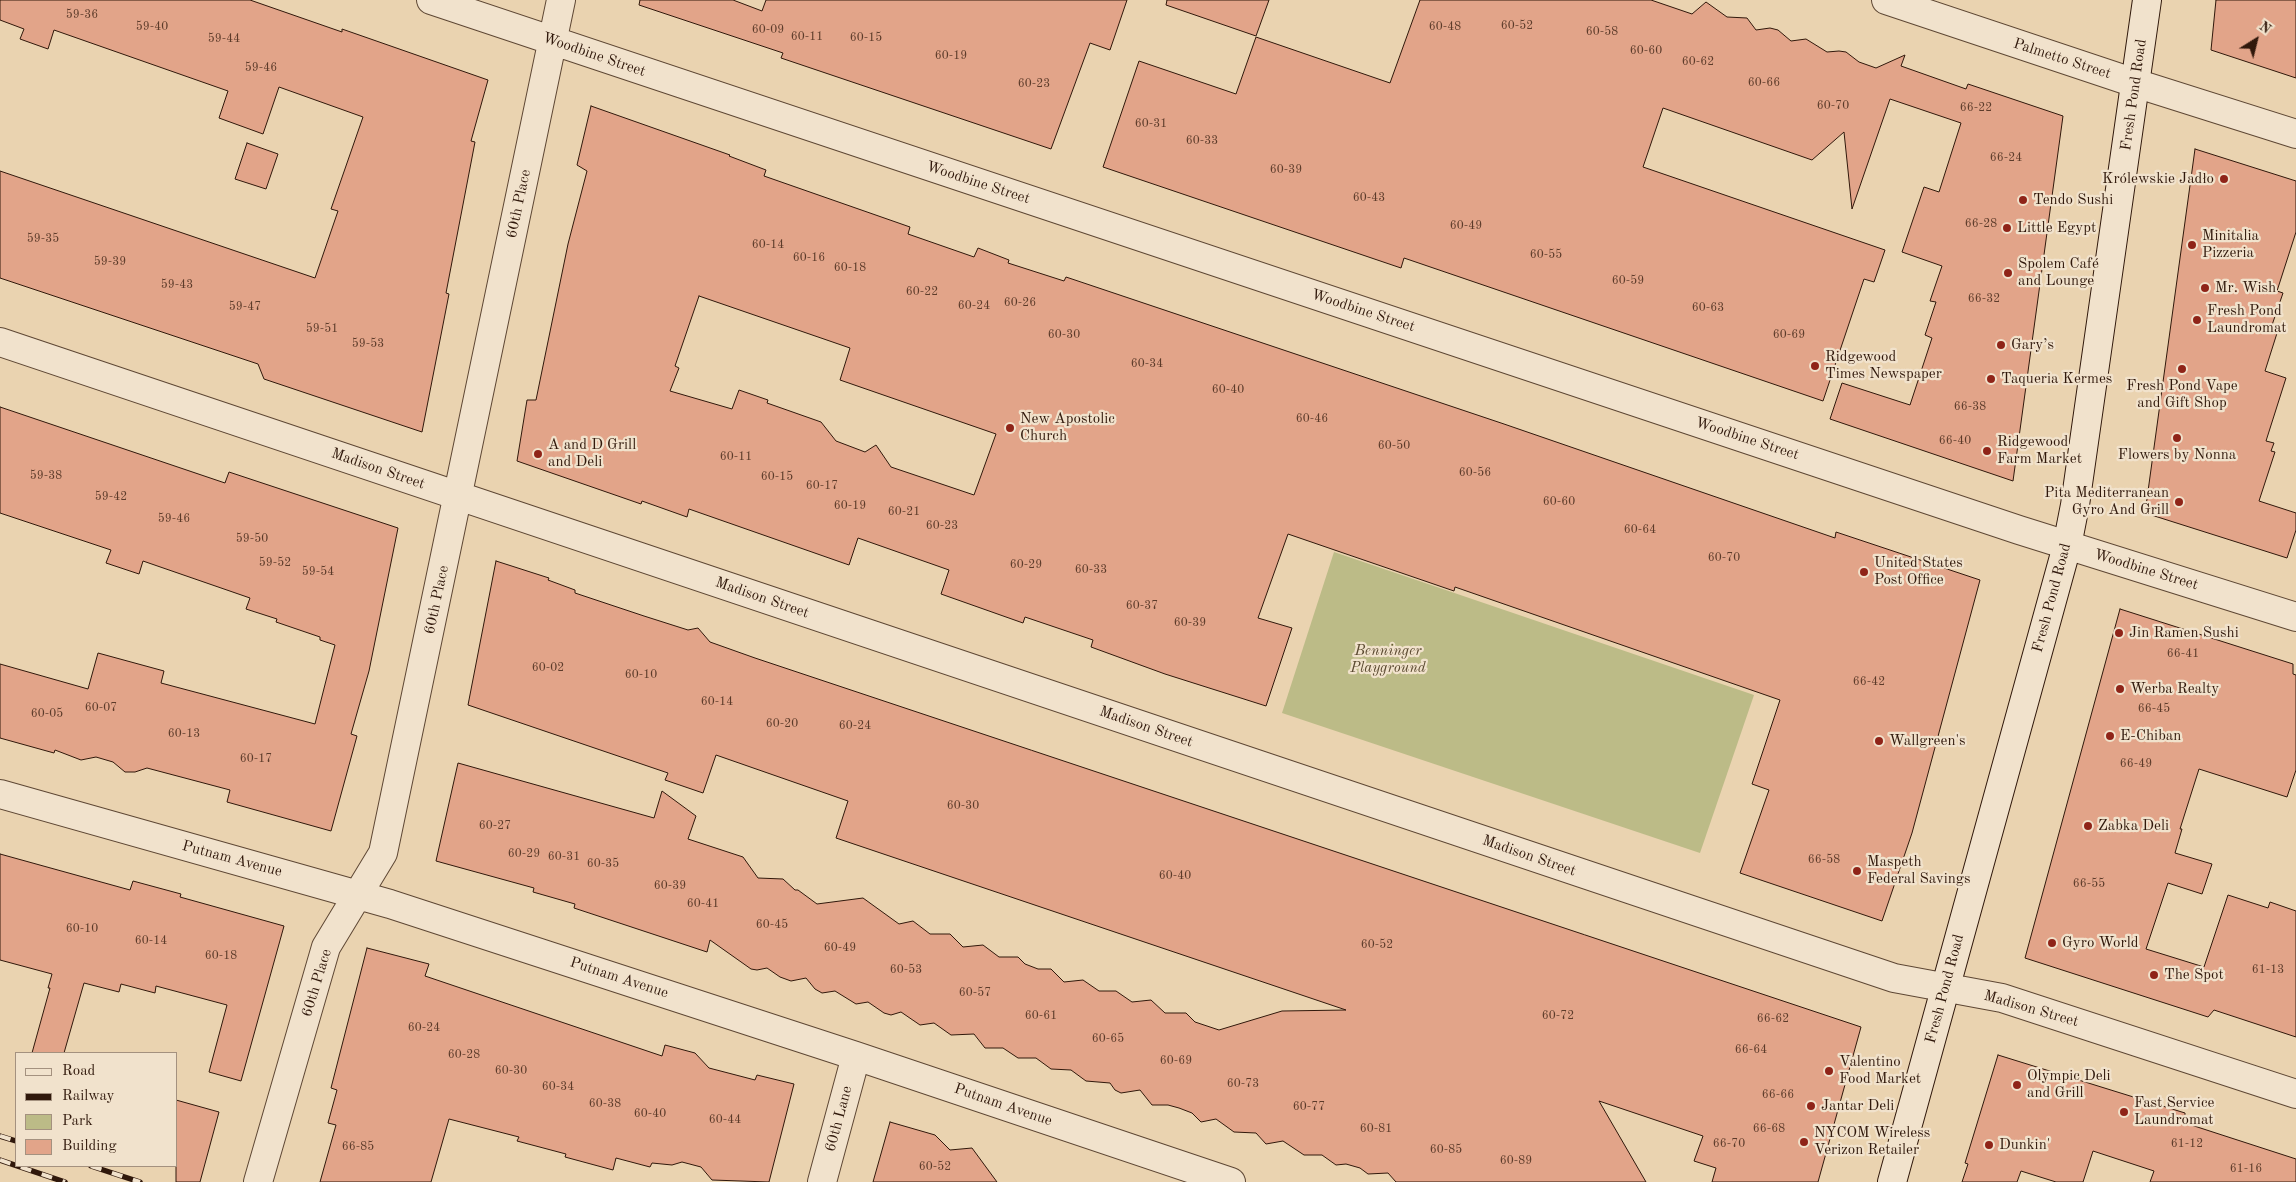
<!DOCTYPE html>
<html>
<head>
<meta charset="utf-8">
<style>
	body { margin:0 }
	#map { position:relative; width:2296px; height:1182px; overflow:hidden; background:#ead3b0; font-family:"Old Standard TT",serif }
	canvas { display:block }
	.legend { position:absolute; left:15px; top:1052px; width:162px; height:115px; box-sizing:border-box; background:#f1e2cc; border:1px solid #a4917f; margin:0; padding:6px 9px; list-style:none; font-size:15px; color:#30180b }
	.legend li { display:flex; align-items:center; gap:10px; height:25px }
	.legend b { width:25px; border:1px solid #a4917f }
	.north { position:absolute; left:2231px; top:15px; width:50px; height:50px; -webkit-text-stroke:4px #f1e2cc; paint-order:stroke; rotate:36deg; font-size:14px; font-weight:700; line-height:20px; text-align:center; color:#30180b }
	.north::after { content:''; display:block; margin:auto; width:18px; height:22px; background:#30180b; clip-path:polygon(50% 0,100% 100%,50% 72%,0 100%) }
</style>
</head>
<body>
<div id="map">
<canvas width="2296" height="1182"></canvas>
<ul class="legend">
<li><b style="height:6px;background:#f1e2cc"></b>Road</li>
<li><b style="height:6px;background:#30180b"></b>Railway</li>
<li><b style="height:14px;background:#bcbb87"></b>Park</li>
<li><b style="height:14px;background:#e2a489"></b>Building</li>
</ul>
<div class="north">N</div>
</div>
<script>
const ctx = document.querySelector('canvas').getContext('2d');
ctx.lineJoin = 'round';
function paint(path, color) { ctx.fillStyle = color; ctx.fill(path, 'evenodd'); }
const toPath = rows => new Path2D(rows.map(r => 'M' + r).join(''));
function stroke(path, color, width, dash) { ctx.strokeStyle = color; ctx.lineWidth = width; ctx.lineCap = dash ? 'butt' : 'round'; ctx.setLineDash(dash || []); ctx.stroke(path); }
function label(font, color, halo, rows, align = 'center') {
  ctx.font = font + ' "Old Standard TT",serif'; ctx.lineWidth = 4.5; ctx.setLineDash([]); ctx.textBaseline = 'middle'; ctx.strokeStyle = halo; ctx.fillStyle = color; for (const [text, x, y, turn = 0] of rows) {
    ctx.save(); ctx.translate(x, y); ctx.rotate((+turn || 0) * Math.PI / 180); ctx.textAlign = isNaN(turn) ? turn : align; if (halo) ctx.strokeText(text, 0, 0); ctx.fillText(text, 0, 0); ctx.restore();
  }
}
paint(toPath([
	[1334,552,1754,695,1700,853,1282,713]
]), '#bcbb87');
const building = toPath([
	[0,0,250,0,342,32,342,29,488,80,471,141,475,142,446,293,449,294,422,432,264,379,258,364,0,278,0,171,315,278,338,211,331,209,363,117,279,87,263,134,219,118,228,91,54,30,48,49,20,39,24,29,0,20,0,0],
	[640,0,733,0,762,11,766,0,1127,0,1110,50,1090,43,1051,149,781,58,783,53,639,5,640,0],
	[1167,0,1269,0,1256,36,1166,5,1167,0],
	[1420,0,1651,0,1692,14,1706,2,1727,17,1747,18,1756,30,1770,28,1778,30,1791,41,1806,39,1827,52,1839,51,1846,52,1859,62,1876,68,1905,55,1901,66,1966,89,1968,84,2063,116,2013,481,1830,419,1842,383,1910,405,1932,338,1925,335,1936,302,1930,301,1942,266,1902,252,1924,187,1939,192,1961,123,1890,99,1852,209,1844,132,1812,160,1663,108,1643,167,1885,250,1874,282,1864,279,1823,401,1404,258,1401,268,1103,167,1139,61,1236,94,1256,37,1390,83,1420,0],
	[2216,0,2296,0,2296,78,2211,50,2216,0],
	[591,106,730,155,729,156,766,170,764,176,910,227,908,234,974,257,978,248,1009,260,1008,263,1064,281,1066,277,1504,424,1835,538,1836,532,1980,580,1912,833,1882,921,1740,873,1769,790,1752,784,1780,700,1455,587,1454,591,1288,534,1258,618,1292,628,1266,706,1165,674,1091,647,1093,640,1025,617,1023,623,941,594,949,570,858,538,849,565,689,509,687,517,642,501,641,504,517,461,527,400,536,400,568,244,587,171,577,165,591,106],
	[699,296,850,348,840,380,996,434,974,495,891,467,876,445,865,452,836,441,821,422,767,403,768,400,739,390,732,409,670,391,679,368,675,366,699,296],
	[247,143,278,154,266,189,235,179,247,143],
	[2195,149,2296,181,2296,232,2277,291,2283,293,2271,328,2278,330,2265,371,2286,378,2266,441,2274,443,2271,451,2275,452,2259,501,2296,513,2296,530,2287,558,2145,513,2195,149],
	[0,407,225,483,229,472,398,528,369,671,351,734,357,736,331,831,227,802,230,790,147,768,135,772,125,772,113,762,96,757,81,760,55,750,54,753,0,738,0,664,88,689,98,653,164,671,161,683,315,724,335,645,320,640,320,637,276,622,277,619,246,609,250,598,143,561,139,574,106,563,111,550,0,513,0,407],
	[496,561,549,578,548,580,575,590,575,593,644,616,688,630,698,628,710,642,755,658,1861,1027,1818,1182,1712,1182,1716,1168,1694,1161,1703,1136,1599,1101,1646,1182,1396,1182,1388,1173,1368,1174,1360,1168,1346,1164,1336,1165,1322,1155,1304,1155,1283,1141,1266,1144,1256,1133,1234,1132,1216,1119,1201,1122,1192,1113,1179,1108,1168,1105,1152,1105,1140,1090,1121,1093,1115,1090,1110,1083,1086,1081,1071,1070,1051,1069,1036,1058,1018,1058,1003,1048,985,1048,974,1034,951,1035,934,1023,920,1025,901,1012,891,1015,884,1013,868,1002,856,1004,835,991,822,993,815,989,806,978,791,981,780,977,767,968,757,970,751,969,710,940,707,952,574,908,575,904,533,892,534,888,436,861,458,763,654,818,662,791,696,816,688,839,743,857,758,878,783,879,795,890,798,890,817,904,863,898,899,924,913,921,930,934,950,934,963,947,983,945,999,957,1018,957,1025,964,1038,969,1051,969,1064,982,1083,980,1099,991,1116,991,1132,1002,1151,1000,1165,1013,1186,1013,1195,1022,1219,1030,1282,1011,1346,1010,836,838,848,801,716,755,703,793,665,780,668,773,468,705,496,561],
	[2120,609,2293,664,2293,674,2296,675,2296,770,2287,797,2199,769,2180,829,2182,829,2175,853,2212,864,2202,894,2168,883,2146,949,2204,967,2228,895,2268,908,2270,902,2296,911,2296,1037,2214,1010,2208,1017,2025,958,2120,609],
	[0,854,130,890,133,881,181,894,180,897,284,926,241,1081,209,1072,227,1005,156,986,155,993,121,984,119,992,84,983,64,1053,32,1053,50,988,48,988,52,974,0,960,0,854],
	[367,948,429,964,425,976,662,1056,665,1045,695,1053,709,1068,755,1080,757,1075,794,1084,769,1182,712,1180,701,1167,682,1162,672,1165,652,1163,650,1167,616,1158,613,1170,565,1157,566,1154,517,1141,519,1137,449,1119,431,1182,320,1182,336,1125,328,1123,337,1090,331,1088,367,948],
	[1998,1055,2185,1113,2185,1123,2296,1159,2296,1182,2150,1182,2154,1171,2093,1151,2083,1182,2056,1182,2021,1171,2017,1182,1962,1182,1968,1164,1965,1163,1998,1055],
	[176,1100,219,1112,200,1182,176,1182,176,1100],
	[890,1122,935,1135,950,1150,972,1148,997,1182,873,1182,890,1122]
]);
paint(building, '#e2a489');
stroke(building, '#30180b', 1);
const street = toPath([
	[431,0,2019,530,2296,617],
	[1886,0,2135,83,2296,134],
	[0,342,1894,978,2002,998,2296,1094],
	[0,794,390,904,856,1056,1231,1182],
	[258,1182,326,947,383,853,561,0],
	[822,1182,856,1056]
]);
const secondary = toPath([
	[1892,1182,2067,546,2075,505,2147,0]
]);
stroke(street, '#5e4734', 30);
stroke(secondary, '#30180b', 30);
stroke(street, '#f1e2cc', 28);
stroke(secondary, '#f1e2cc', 28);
const rail = toPath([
	[0,1136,16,1141],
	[0,1160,65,1182],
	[91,1166,140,1182]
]);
stroke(rail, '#30180b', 5.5);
stroke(rail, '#f1e2cc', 4, [11]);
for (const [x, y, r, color] of [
	[2224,179,5,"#8f2418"],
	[2023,200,5,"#8f2418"],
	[2007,228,5,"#8f2418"],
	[2192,245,5,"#8f2418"],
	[2008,273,5,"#8f2418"],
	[2205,288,5,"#8f2418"],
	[2197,320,5,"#8f2418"],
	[2001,345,5,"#8f2418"],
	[1815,366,5,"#8f2418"],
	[2182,369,5,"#8f2418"],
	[1991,379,5,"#8f2418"],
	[1010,428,5,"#8f2418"],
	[2177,438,5,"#8f2418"],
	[1987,451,5,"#8f2418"],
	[538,454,5,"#8f2418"],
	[2179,502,5,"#8f2418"],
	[1864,572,5,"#8f2418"],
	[2119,633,5,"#8f2418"],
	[2120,689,5,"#8f2418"],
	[2110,736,5,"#8f2418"],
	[1879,741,5,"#8f2418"],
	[2088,826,5,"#8f2418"],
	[1857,871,5,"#8f2418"],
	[2052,943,5,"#8f2418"],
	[2154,975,5,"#8f2418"],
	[1829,1071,5,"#8f2418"],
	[2017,1085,5,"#8f2418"],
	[1811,1106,5,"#8f2418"],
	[2124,1112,5,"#8f2418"],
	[1804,1142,5,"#8f2418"],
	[1989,1145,5,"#8f2418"]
]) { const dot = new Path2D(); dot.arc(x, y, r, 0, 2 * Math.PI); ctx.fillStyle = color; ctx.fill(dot); stroke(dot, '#f1e2cc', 2); }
label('12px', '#5c3b2a', null, [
	["59-36",82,15],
	["60-52",1517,26],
	["59-40",152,27],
	["60-48",1445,27],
	["60-09",768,30],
	["60-58",1602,32],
	["60-11",807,37],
	["60-15",866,38],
	["59-44",224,39],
	["60-60",1646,51],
	["60-19",951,56],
	["60-62",1698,62],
	["59-46",261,68],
	["60-66",1764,83],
	["60-23",1034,84],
	["60-70",1833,106],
	["66-22",1976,108],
	["60-31",1151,124],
	["60-33",1202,141],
	["66-24",2006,158],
	["60-39",1286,170],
	["60-43",1369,198],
	["66-28",1981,224],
	["60-49",1466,226],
	["59-35",43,239],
	["60-14",768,245],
	["60-55",1546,255],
	["60-16",809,258],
	["59-39",110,262],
	["60-18",850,268],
	["60-59",1628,281],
	["59-43",177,285],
	["60-22",922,292],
	["66-32",1984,299],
	["60-26",1020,303],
	["60-24",974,306],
	["59-47",245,307],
	["60-63",1708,308],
	["59-51",322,329],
	["60-30",1064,335],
	["60-69",1789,335],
	["59-53",368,344],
	["60-34",1147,364],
	["60-40",1228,390],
	["66-38",1970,407],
	["60-46",1312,419],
	["66-40",1955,441],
	["60-50",1394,446],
	["60-11",736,457],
	["60-56",1475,473],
	["59-38",46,476],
	["60-15",777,477],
	["60-17",822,486],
	["59-42",111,497],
	["60-60",1559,502],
	["60-19",850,506],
	["60-21",904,512],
	["59-46",174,519],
	["60-23",942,526],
	["60-64",1640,530],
	["59-50",252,539],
	["60-70",1724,558],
	["59-52",275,563],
	["60-29",1026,565],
	["60-33",1091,570],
	["59-54",318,572],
	["60-37",1142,606],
	["60-39",1190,623],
	["66-41",2183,654],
	["60-02",548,668],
	["60-10",641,675],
	["66-42",1869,682],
	["60-14",717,702],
	["60-07",101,708],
	["66-45",2154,709],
	["60-05",47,714],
	["60-20",782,724],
	["60-24",855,726],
	["60-13",184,734],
	["60-17",256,759],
	["66-49",2136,764],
	["60-30",963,806],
	["60-27",495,826],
	["60-29",524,854],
	["60-31",564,857],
	["66-58",1824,860],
	["60-35",603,864],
	["60-40",1175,876],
	["66-55",2089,884],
	["60-39",670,886],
	["60-41",703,904],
	["60-45",772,925],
	["60-10",82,929],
	["60-14",151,941],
	["60-52",1377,945],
	["60-49",840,948],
	["60-18",221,956],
	["60-53",906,970],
	["61-13",2268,970],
	["60-57",975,993],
	["60-61",1041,1016],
	["60-72",1558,1016],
	["66-62",1773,1019],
	["60-24",424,1028],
	["60-65",1108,1039],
	["66-64",1751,1050],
	["60-28",464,1055],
	["60-69",1176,1061],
	["60-30",511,1071],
	["60-73",1243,1084],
	["60-34",558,1087],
	["66-66",1778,1095],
	["60-38",605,1104],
	["60-77",1309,1107],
	["60-40",650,1114],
	["60-44",725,1120],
	["60-81",1376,1129],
	["66-68",1769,1129],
	["66-70",1729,1144],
	["61-12",2187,1144],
	["66-85",358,1147],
	["60-85",1446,1150],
	["60-89",1516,1161],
	["60-52",935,1167],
	["61-16",2246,1169]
]);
label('15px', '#30180b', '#f1e2cc', [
	["Woodbine Street",594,55,19],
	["Palmetto Street",2062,59,18],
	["Fresh Pond Road",2134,95,-82],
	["Woodbine Street",978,183,18],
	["60th Place",519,204,-78],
	["Woodbine Street",1363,311,18],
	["Woodbine Street",1747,439,18],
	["Madison Street",378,469,19],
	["Woodbine Street",2146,570,17],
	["Madison Street",762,598,19],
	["Fresh Pond Road",2052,598,-75],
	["60th Place",437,600,-78],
	["Madison Street",1146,727,19],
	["Madison Street",1529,856,19],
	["Putnam Avenue",232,859,15],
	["Putnam Avenue",619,978,18],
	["60th Place",317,983,-73],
	["Fresh Pond Road",1945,989,-75],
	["Madison Street",2031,1009,16],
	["Putnam Avenue",1003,1105,19],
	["60th Lane",839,1119,-75]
]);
label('15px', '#30180b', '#f1e2cc', [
	["Królewskie Jadło",2214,179,"right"],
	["Tendo Sushi",2033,200],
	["Little Egypt",2017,228],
	["Minitalia",2202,236],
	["Pizzeria",2202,253],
	["Spolem Café",2018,264],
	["and Lounge",2018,281],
	["Mr. Wish",2215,288],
	["Fresh Pond",2207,311],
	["Laundromat",2207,328],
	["Gary’s",2011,345],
	["Ridgewood",1825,357],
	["Times Newspaper",1825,374],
	["Taqueria Kermes",2001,379],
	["Fresh Pond Vape",2182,386,"center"],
	["and Gift Shop",2182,403,"center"],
	["New Apostolic",1020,419],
	["Church",1020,436],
	["Ridgewood",1997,442],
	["Farm Market",1997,459],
	["A and D Grill",548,445],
	["and Deli",548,462],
	["Flowers by Nonna",2177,455,"center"],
	["Pita Mediterranean",2169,493,"right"],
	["Gyro And Grill",2169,510,"right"],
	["United States",1874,563],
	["Post Office",1874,580],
	["Jin Ramen Sushi",2129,633],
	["Werba Realty",2130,689],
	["E-Chiban",2120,736],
	["Wallgreen's",1889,741],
	["Zabka Deli",2098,826],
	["Maspeth",1867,862],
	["Federal Savings",1867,879],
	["Gyro World",2062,943],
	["The Spot",2164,975],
	["Valentino",1839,1062],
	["Food Market",1839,1079],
	["Olympic Deli",2027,1076],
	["and Grill",2027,1093],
	["Fast Service",2134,1103],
	["Laundromat",2134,1120],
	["Jantar Deli",1821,1106],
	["NYCOM Wireless",1814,1133],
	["Verizon Retailer",1814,1150],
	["Dunkin'",1999,1145]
], 'left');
label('italic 15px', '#5a4930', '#f1e2cc', [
	["Benninger",1388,651],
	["Playground",1388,668]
]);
</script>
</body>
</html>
